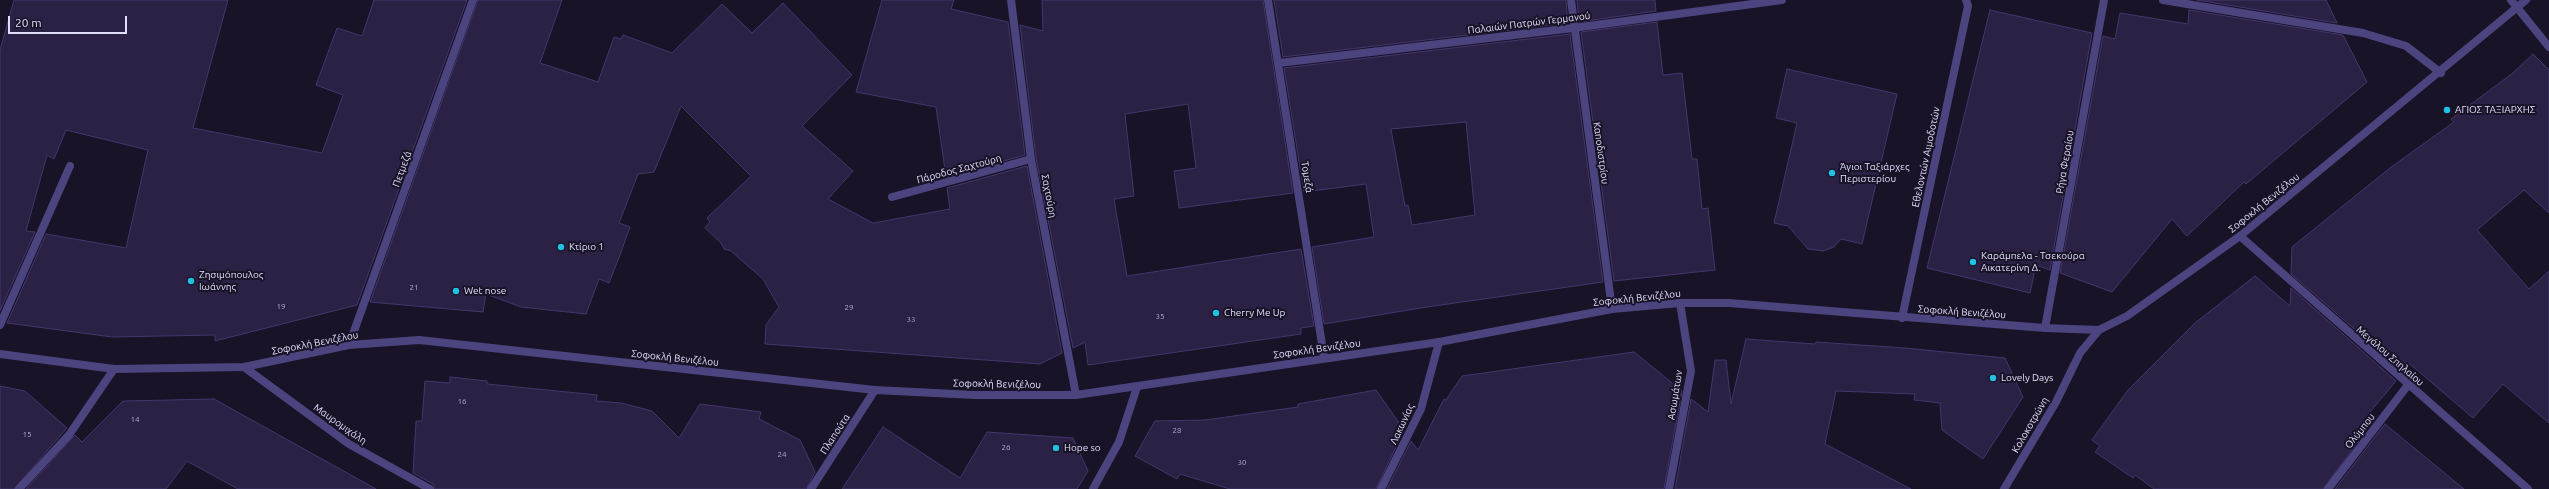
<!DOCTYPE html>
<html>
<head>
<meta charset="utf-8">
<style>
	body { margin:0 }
	#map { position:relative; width:2549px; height:489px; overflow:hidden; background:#181326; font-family:Ubuntu,sans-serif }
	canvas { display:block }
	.scale { position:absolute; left:8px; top:16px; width:119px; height:18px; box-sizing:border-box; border:2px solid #e2ddfb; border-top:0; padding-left:5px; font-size:12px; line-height:14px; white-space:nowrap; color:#e2ddfb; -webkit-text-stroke:3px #181326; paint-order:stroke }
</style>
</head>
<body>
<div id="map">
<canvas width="2549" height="489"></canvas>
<div class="scale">20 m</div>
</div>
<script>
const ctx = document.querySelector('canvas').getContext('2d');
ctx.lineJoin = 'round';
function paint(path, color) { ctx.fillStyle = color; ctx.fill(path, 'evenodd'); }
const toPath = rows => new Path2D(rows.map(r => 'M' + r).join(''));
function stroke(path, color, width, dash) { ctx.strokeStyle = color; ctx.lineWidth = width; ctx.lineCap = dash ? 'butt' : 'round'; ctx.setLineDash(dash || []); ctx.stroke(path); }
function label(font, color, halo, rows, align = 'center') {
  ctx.font = font + ' Ubuntu,sans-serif'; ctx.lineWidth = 4; ctx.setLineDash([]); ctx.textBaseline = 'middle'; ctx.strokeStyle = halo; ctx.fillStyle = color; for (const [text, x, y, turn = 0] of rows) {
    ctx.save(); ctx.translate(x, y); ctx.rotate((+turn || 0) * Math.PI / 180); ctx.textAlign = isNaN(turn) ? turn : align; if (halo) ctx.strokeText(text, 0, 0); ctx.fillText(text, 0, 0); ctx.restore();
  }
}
const building = toPath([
	[14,0,228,0,193,128,322,153,343,95,316,85,337,28,362,36,374,0,467,0,357,305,215,341,215,335,112,337,7,323,46,234,126,248,148,150,66,130,54,159,47,155,26,231,35,232,0,311,0,50,14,0],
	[478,0,562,0,540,63,598,82,614,37,621,39,623,35,672,53,722,4,752,33,783,3,852,75,802,126,853,171,828,199,873,223,950,209,947,188,1027,166,1062,353,1040,364,765,344,766,325,779,307,763,279,731,251,724,249,721,243,705,228,710,222,707,218,751,176,681,106,654,172,638,174,619,223,630,227,620,255,609,283,599,279,586,314,521,307,486,294,483,312,370,302,478,0],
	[882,0,954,0,951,9,1008,22,1025,155,946,177,936,107,856,92,882,0],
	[1042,0,1263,0,1293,193,1179,208,1174,171,1196,168,1188,104,1125,114,1134,196,1114,199,1127,276,1301,249,1314,326,1301,328,1301,334,1088,365,1085,342,1073,348,1036,158,1020,25,1043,31,1042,0],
	[1274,0,1566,0,1568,23,1283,57,1274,0],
	[1577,0,1655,0,1656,11,1579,22,1577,0],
	[2197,0,2326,0,2337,23,2197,0],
	[1990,10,2092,33,2050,270,2036,265,2030,293,1927,268,1990,10],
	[2189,10,2343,35,2367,82,2246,184,2244,182,2187,236,2172,219,2112,292,2060,273,2103,36,2115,39,2120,13,2188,24,2189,10],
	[1657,22,1663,75,1682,73,1692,159,1697,159,1702,209,1708,208,1715,270,1614,281,1581,32,1657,22],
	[1570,34,1603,282,1427,307,1324,324,1312,247,1374,237,1366,184,1304,192,1284,68,1570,34],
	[1466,122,1475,215,1412,225,1408,205,1405,206,1391,129,1466,122],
	[2533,54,2549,70,2549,213,2524,190,2477,230,2529,289,2549,271,2549,423,2503,384,2473,418,2410,364,2404,372,2291,274,2292,247,2390,168,2454,122,2451,119,2513,73,2533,54],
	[1787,69,1897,94,1862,244,1841,239,1834,247,1823,251,1808,249,1788,226,1774,223,1797,123,1776,118,1787,69],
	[2255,276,2290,306,2291,288,2396,381,2370,412,2376,417,2323,489,2154,489,2135,475,2133,478,2095,452,2100,446,2092,440,2128,390,2195,323,2255,276],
	[1746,339,1815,344,1816,342,1905,348,2005,358,2023,397,1983,459,1942,430,1940,403,1914,400,1915,394,1836,391,1825,444,1911,489,1675,489,1691,399,1708,412,1715,360,1726,360,1731,404,1746,339],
	[1634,352,1682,391,1664,489,1387,489,1411,441,1418,450,1444,399,1446,400,1462,376,1634,352],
	[450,377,487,381,487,384,597,395,596,401,621,403,652,411,679,438,700,404,761,412,759,419,800,440,815,472,806,489,435,489,433,484,413,473,416,421,422,421,425,381,450,383,450,377],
	[0,386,25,391,67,428,14,489,0,489,0,386],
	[1376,390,1404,430,1376,489,1230,489,1180,474,1177,479,1135,456,1155,421,1205,420,1298,407,1298,404,1376,390],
	[214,399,376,489,238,489,187,461,166,489,26,489,75,435,82,442,123,401,214,399],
	[2385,424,2464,489,2335,489,2385,424],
	[883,427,960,478,987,432,1073,438,1088,471,1077,489,842,489,883,427]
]);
paint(building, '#2b2145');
stroke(building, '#45366e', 1);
stroke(toPath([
	[1011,0,1031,159,1076,395],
	[1268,0,1324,357],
	[1571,0,1612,309],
	[2163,0,2363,33,2406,46,2441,73],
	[2511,0,2549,47],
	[1279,63,1573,28,1782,0],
	[892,197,1031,159],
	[2240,236,2528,489],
	[1902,318,1968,6,1966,0],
	[0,325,70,166],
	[2045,328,2104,0],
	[349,345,473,0],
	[244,367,349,444,430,489],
	[19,489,69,435,114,369],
	[811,489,875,390],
	[1093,489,1119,442,1137,387],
	[1381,489,1421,409,1439,342],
	[1669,489,1691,371,1680,303],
	[2004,489,2056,402,2080,353,2099,330],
	[2328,489,2408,385]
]), '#4b447f', 8);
stroke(toPath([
	[0,354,114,369,244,367,349,345,419,340,875,390,975,395,1076,395,1439,342,1612,309,1680,303,1729,303,2045,328,2099,330,2127,316,2240,236,2526,0]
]), '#4b447f', 8);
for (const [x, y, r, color] of [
	[2447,110,4,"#21c1e3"],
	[1832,173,4,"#21c1e3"],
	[561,247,4,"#21c1e3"],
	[1973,262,4,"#21c1e3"],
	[191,281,4,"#21c1e3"],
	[456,291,4,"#21c1e3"],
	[1216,313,4,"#21c1e3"],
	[1993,378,4,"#21c1e3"],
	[1056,448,4,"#21c1e3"]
]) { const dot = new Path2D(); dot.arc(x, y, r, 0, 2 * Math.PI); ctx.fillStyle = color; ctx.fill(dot); stroke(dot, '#181326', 1.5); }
label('8px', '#b4aece', null, [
	["21",414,287],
	["19",281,306],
	["29",849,307],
	["35",1160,316],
	["33",911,319],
	["16",462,401],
	["14",135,419],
	["28",1177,430],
	["15",27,434],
	["26",1006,447],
	["24",782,454],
	["30",1242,462]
]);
label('10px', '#e2ddfb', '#181326', [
	["Παλαιών Πατρών Γερμανού",1529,23,-7],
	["Καποδιστρίου",1601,153,82],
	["Εθελοντών Αιμοδοτών",1926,157,-78],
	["Ρήγα Φεραίου",2065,162,-80],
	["Πετμεζά",402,169,-70],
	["Πάροδος Σαχτούρη",959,169,-15],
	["Τομεζά",1307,177,81],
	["Σαχτούρη",1049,196,79],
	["Σοφοκλή Βενιζέλου",2264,203,-39],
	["Σοφοκλή Βενιζέλου",1637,298,-6],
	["Σοφοκλή Βενιζέλου",1962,312,4],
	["Σοφοκλή Βενιζέλου",315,343,-11],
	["Σοφοκλή Βενιζέλου",1317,349,-8],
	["Μεγάλου Σπηλαίου",2390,356,41],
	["Σοφοκλή Βενιζέλου",675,358,6],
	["Σοφοκλή Βενιζέλου",997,384,1],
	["Ασωμάτων",1675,395,-81],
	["Μαυρομιχάλη",340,424,35],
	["Λακωνίας",1402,424,-65],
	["Κολοκοτρώνη",2030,425,-60],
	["Ολύμπου",2360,431,-52],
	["Πλαπούτα",835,434,-57]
]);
label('10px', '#e2ddfb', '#181326', [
	["ΑΓΙΟΣ ΤΑΞΙΑΡΧΗΣ",2455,110],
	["Άγιοι Ταξιάρχες",1840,167],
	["Περιστερίου",1840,179],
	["Κτίριο 1",569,247],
	["Καράμπελα - Τσεκούρα",1981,256],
	["Αικατερίνη Δ.",1981,268],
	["Ζησιμόπουλος",199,275],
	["Ιωάννης",199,287],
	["Wet nose",464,291],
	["Cherry Me Up",1224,313],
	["Lovely Days",2001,378],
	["Hope so",1064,448]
], 'left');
</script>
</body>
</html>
